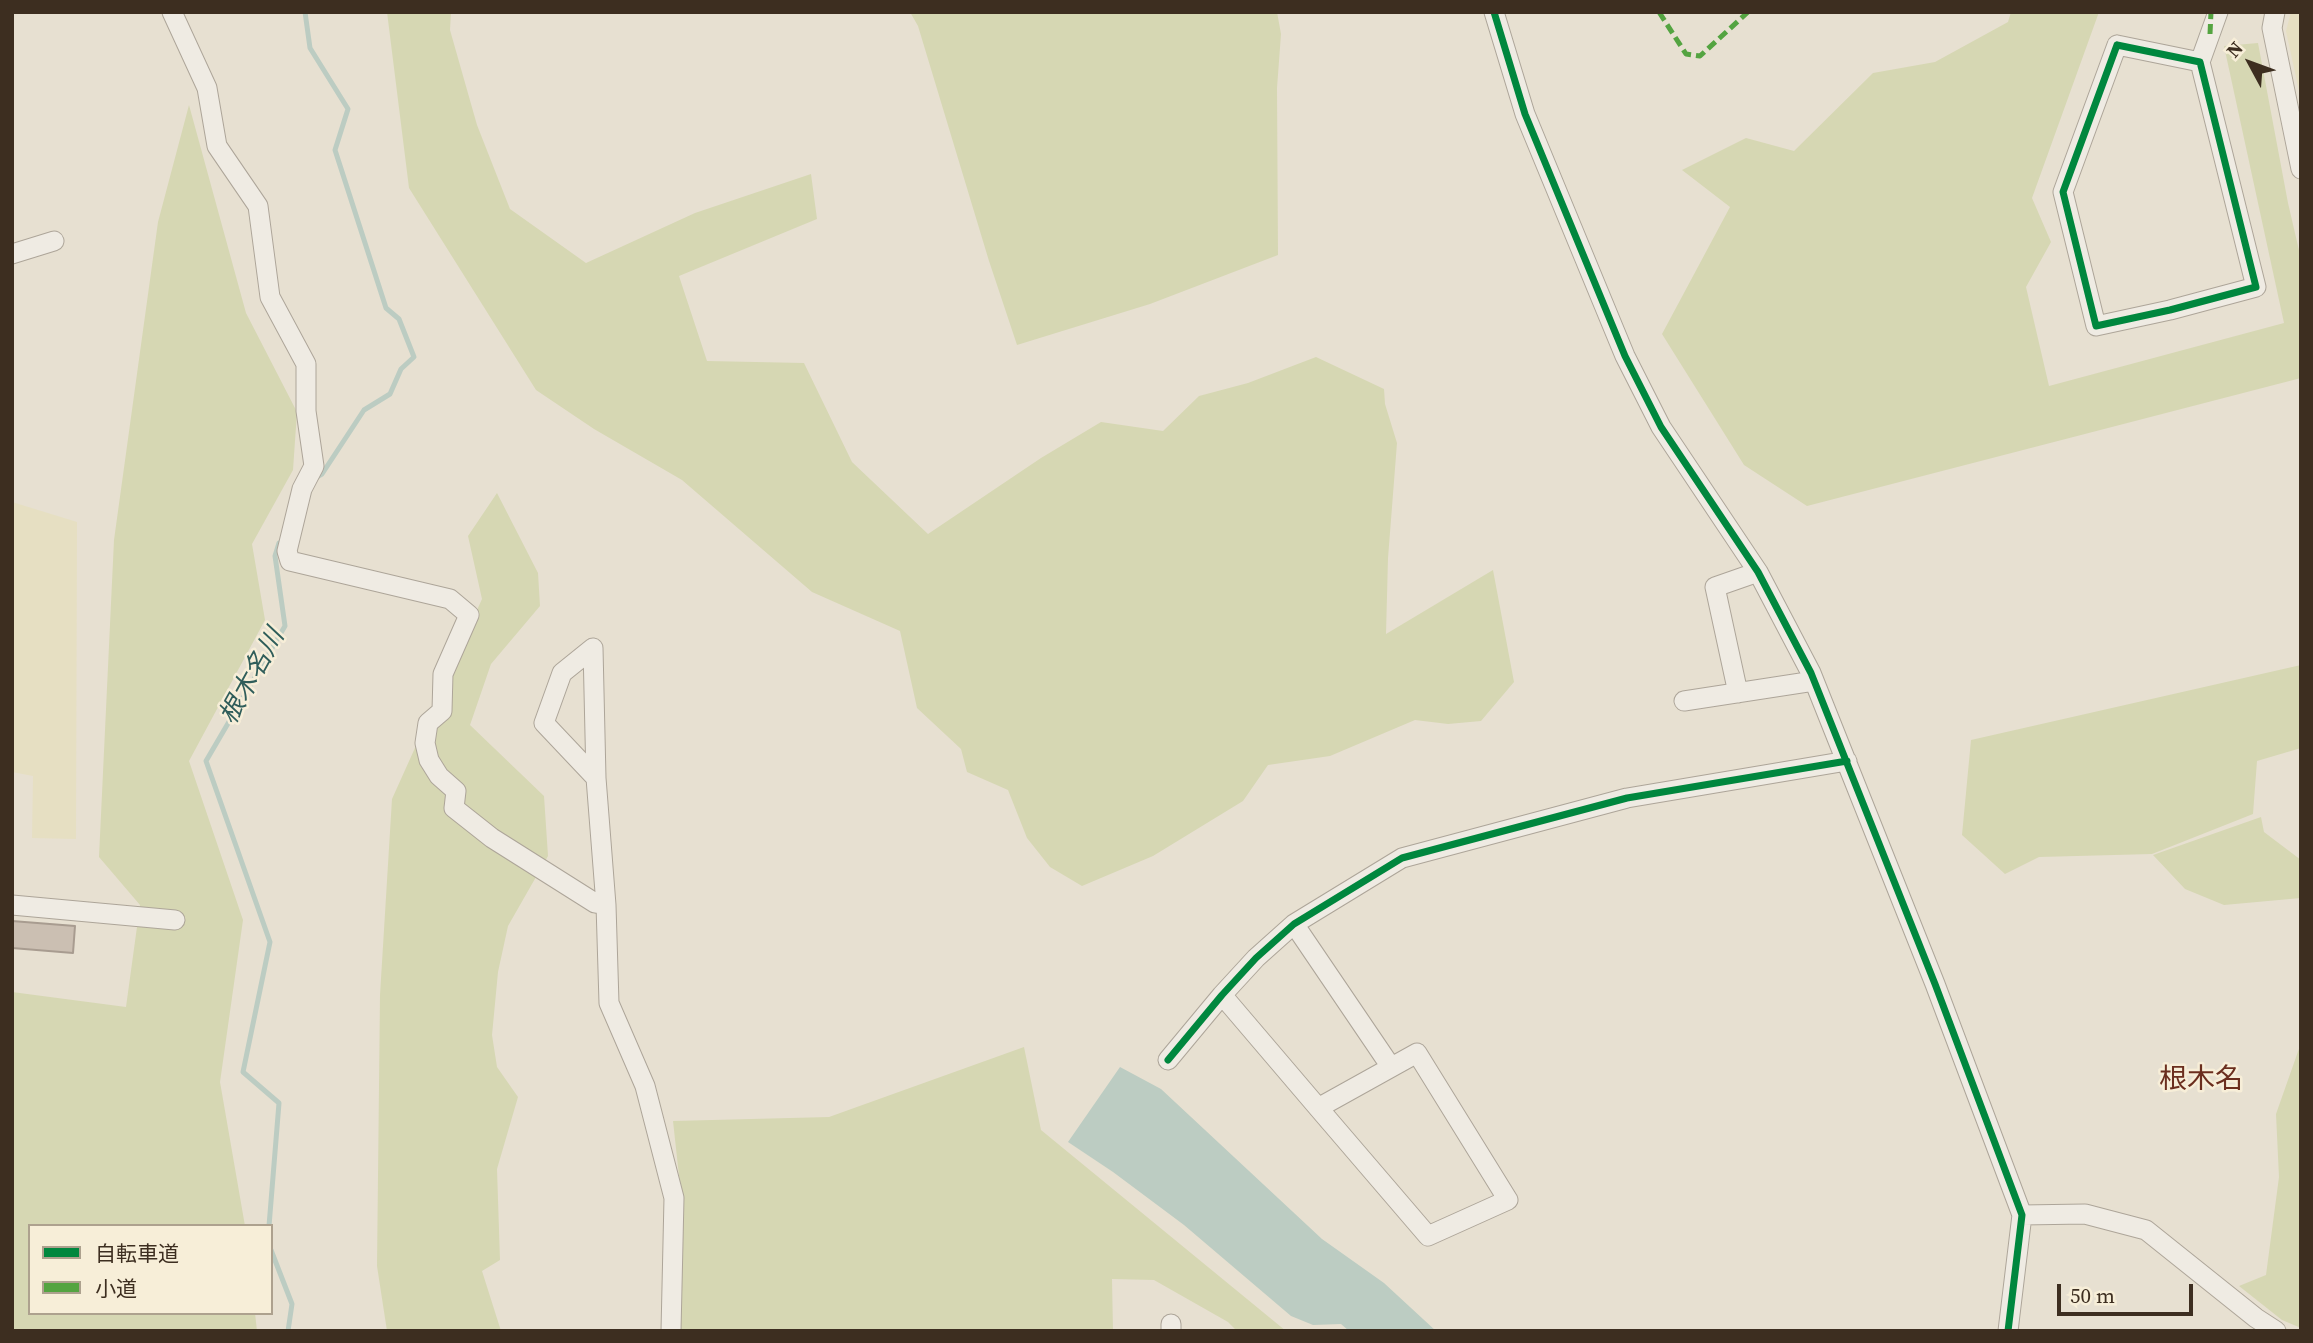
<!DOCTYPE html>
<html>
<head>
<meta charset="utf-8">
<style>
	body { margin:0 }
	#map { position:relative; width:2313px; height:1343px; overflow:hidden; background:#e7e0d1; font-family:"Source Serif 4","Noto Sans JP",serif }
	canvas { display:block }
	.frame { position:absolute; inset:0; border:14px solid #3d2e20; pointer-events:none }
	.legend { position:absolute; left:28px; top:1224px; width:245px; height:91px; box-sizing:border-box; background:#f7eed8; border:2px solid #ada18e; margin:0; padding:9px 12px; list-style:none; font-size:21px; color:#3d2e20 }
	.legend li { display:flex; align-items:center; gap:14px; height:35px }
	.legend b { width:35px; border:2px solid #ada18e }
	.north { position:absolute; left:2215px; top:28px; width:70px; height:70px; -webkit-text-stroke:5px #f7eed8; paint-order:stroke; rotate:311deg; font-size:19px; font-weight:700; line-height:28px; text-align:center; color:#3d2e20 }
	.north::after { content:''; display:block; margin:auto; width:24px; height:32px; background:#3d2e20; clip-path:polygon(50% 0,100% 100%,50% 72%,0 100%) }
	.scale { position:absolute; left:2057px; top:1284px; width:136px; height:32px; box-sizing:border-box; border:4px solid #3d2e20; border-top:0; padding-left:9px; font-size:21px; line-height:24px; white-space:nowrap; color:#3d2e20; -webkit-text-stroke:5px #f7eed8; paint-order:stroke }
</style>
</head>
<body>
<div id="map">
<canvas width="2313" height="1343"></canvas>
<div class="frame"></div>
<ul class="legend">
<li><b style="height:9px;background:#00873e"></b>自転車道</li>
<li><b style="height:9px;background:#54a441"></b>小道</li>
</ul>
<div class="north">N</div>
<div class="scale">50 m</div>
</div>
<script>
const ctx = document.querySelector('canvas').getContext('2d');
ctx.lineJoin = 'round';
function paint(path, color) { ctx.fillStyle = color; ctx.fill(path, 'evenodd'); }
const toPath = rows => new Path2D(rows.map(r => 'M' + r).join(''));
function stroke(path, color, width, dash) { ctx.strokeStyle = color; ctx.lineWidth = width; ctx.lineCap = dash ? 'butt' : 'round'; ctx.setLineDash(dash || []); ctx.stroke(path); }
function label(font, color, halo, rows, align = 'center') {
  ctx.font = font + ' "Source Serif 4","Noto Sans JP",serif'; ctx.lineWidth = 5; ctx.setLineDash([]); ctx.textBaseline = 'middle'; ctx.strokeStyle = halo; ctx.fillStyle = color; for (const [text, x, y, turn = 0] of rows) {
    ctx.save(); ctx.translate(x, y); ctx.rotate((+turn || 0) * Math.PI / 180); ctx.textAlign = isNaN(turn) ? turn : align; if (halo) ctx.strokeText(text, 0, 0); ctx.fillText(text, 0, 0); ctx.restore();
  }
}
paint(toPath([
	[2291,12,2301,12,2301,100,2286,31],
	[12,502,77,522,76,839,32,838,33,776,12,772]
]), '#e6dfc2');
paint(toPath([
	[387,12,451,12,450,30,477,125,510,209,586,263,695,213,811,174,817,219,679,276,707,361,804,363,852,462,928,534,1041,458,1101,422,1163,431,1199,396,1248,383,1316,357,1384,389,1385,404,1397,443,1388,558,1386,634,1493,570,1514,682,1481,721,1448,724,1415,720,1330,756,1268,765,1243,801,1153,856,1082,886,1050,867,1027,838,1008,790,967,772,961,749,917,708,900,631,812,592,682,480,594,429,536,390,409,188],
	[910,12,1277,12,1281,34,1277,88,1278,255,1150,304,1017,345,989,261,918,26],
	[2011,12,2099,12,2032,198,2051,242,2026,287,2049,386,2284,323,2224,46,2258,43,2288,203,2301,259,2301,378,1807,506,1744,465,1662,334,1730,207,1682,170,1746,138,1794,151,1873,73,1935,62,2008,22],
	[189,105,246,313,297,412,293,470,252,544,265,620,189,761,243,920,220,1082,245,1226,30,1226,30,1313,255,1313,257,1331,12,1331,12,992,126,1007,140,905,99,857,114,540,158,222],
	[497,493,538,573,540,606,491,664,470,725,544,796,548,856,508,926,498,972,492,1035,497,1067,518,1097,497,1169,500,1260,482,1271,501,1331,387,1331,377,1266,380,995,392,799,482,599,468,536],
	[2301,665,2301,748,2257,761,2253,814,2152,854,2039,857,2005,874,1962,835,1971,740],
	[2261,817,2264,832,2301,860,2301,898,2224,905,2185,889,2153,855],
	[2301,1043,2301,1328,2282,1320,2239,1286,2266,1275,2279,1177,2276,1114],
	[1024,1047,1041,1130,1286,1331,1237,1331,1228,1322,1154,1280,1112,1279,1113,1331,676,1331,681,1194,673,1121,829,1117]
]), '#d6d7b3');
paint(toPath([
	[1120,1067,1161,1089,1322,1239,1384,1283,1436,1331,1349,1331,1341,1324,1313,1325,1291,1316,1184,1225,1113,1172,1068,1142]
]), '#bcccc2');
stroke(toPath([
	[305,12,310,48,348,109,335,150,386,308,399,319,414,357,401,369,390,394,364,410,322,474,315,478],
	[269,1226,279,1103,243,1072,270,942,206,761,285,626,275,556,279,543],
	[271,1250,292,1304,288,1331]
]), '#bcccc2', 5);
const building = toPath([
	[12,921,75,926,73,953,12,948,12,921]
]);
paint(building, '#cbbfb2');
stroke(building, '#a89c90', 2);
const minor = toPath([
	[172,12,207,88,217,146,258,206,270,297,306,364,306,411,314,466,302,489,287,551,290,561,450,599,469,615,443,674,442,711,428,723,425,743,429,760,439,776,456,791,454,808,492,838,595,903,606,905],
	[1494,12,1525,114,1625,356,1661,427,1758,572,1811,673,1935,984,2022,1215,2008,1331],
	[2275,12,2272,28,2301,169],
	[2117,45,2200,62,2256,287,2170,310,2096,326,2063,192,2117,45],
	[2200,62,2218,12],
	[12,254,54,241],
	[593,648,596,778,544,723,562,673,593,648],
	[1738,693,1715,587,1758,572],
	[1684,701,1814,681],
	[596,778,606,905,609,1003,645,1086,674,1198,671,1331],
	[12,905,175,920],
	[1294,924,1391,1067],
	[1222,995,1320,1110,1428,1236,1508,1200,1417,1053,1318,1108],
	[1168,1060,1222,995,1256,958,1294,924,1402,858,1627,798,1847,761],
	[2022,1215,2085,1214,2146,1230,2256,1318,2276,1331],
	[1171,1324,1171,1331]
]);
stroke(minor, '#ada599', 21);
stroke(minor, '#efebe3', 19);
stroke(toPath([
	[1659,12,1686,54,1700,56,1748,12],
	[2210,34,2211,12]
]), '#54a441', 5, [10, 5]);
stroke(toPath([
	[1494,12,1525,114,1625,356,1661,427,1758,572,1811,673,1935,984,2022,1215,2008,1331],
	[2117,45,2200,62,2256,287,2170,310,2096,326,2063,192,2117,45],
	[1168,1060,1222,995,1256,958,1294,924,1402,858,1627,798,1847,761]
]), '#00873e', 7);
label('italic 26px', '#2f5d5a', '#f7eed8', [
	["根木名川",253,677,-61]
]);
label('28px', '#6b2e1e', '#f7eed8', [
	["根木名",2201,1081]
]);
</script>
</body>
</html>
